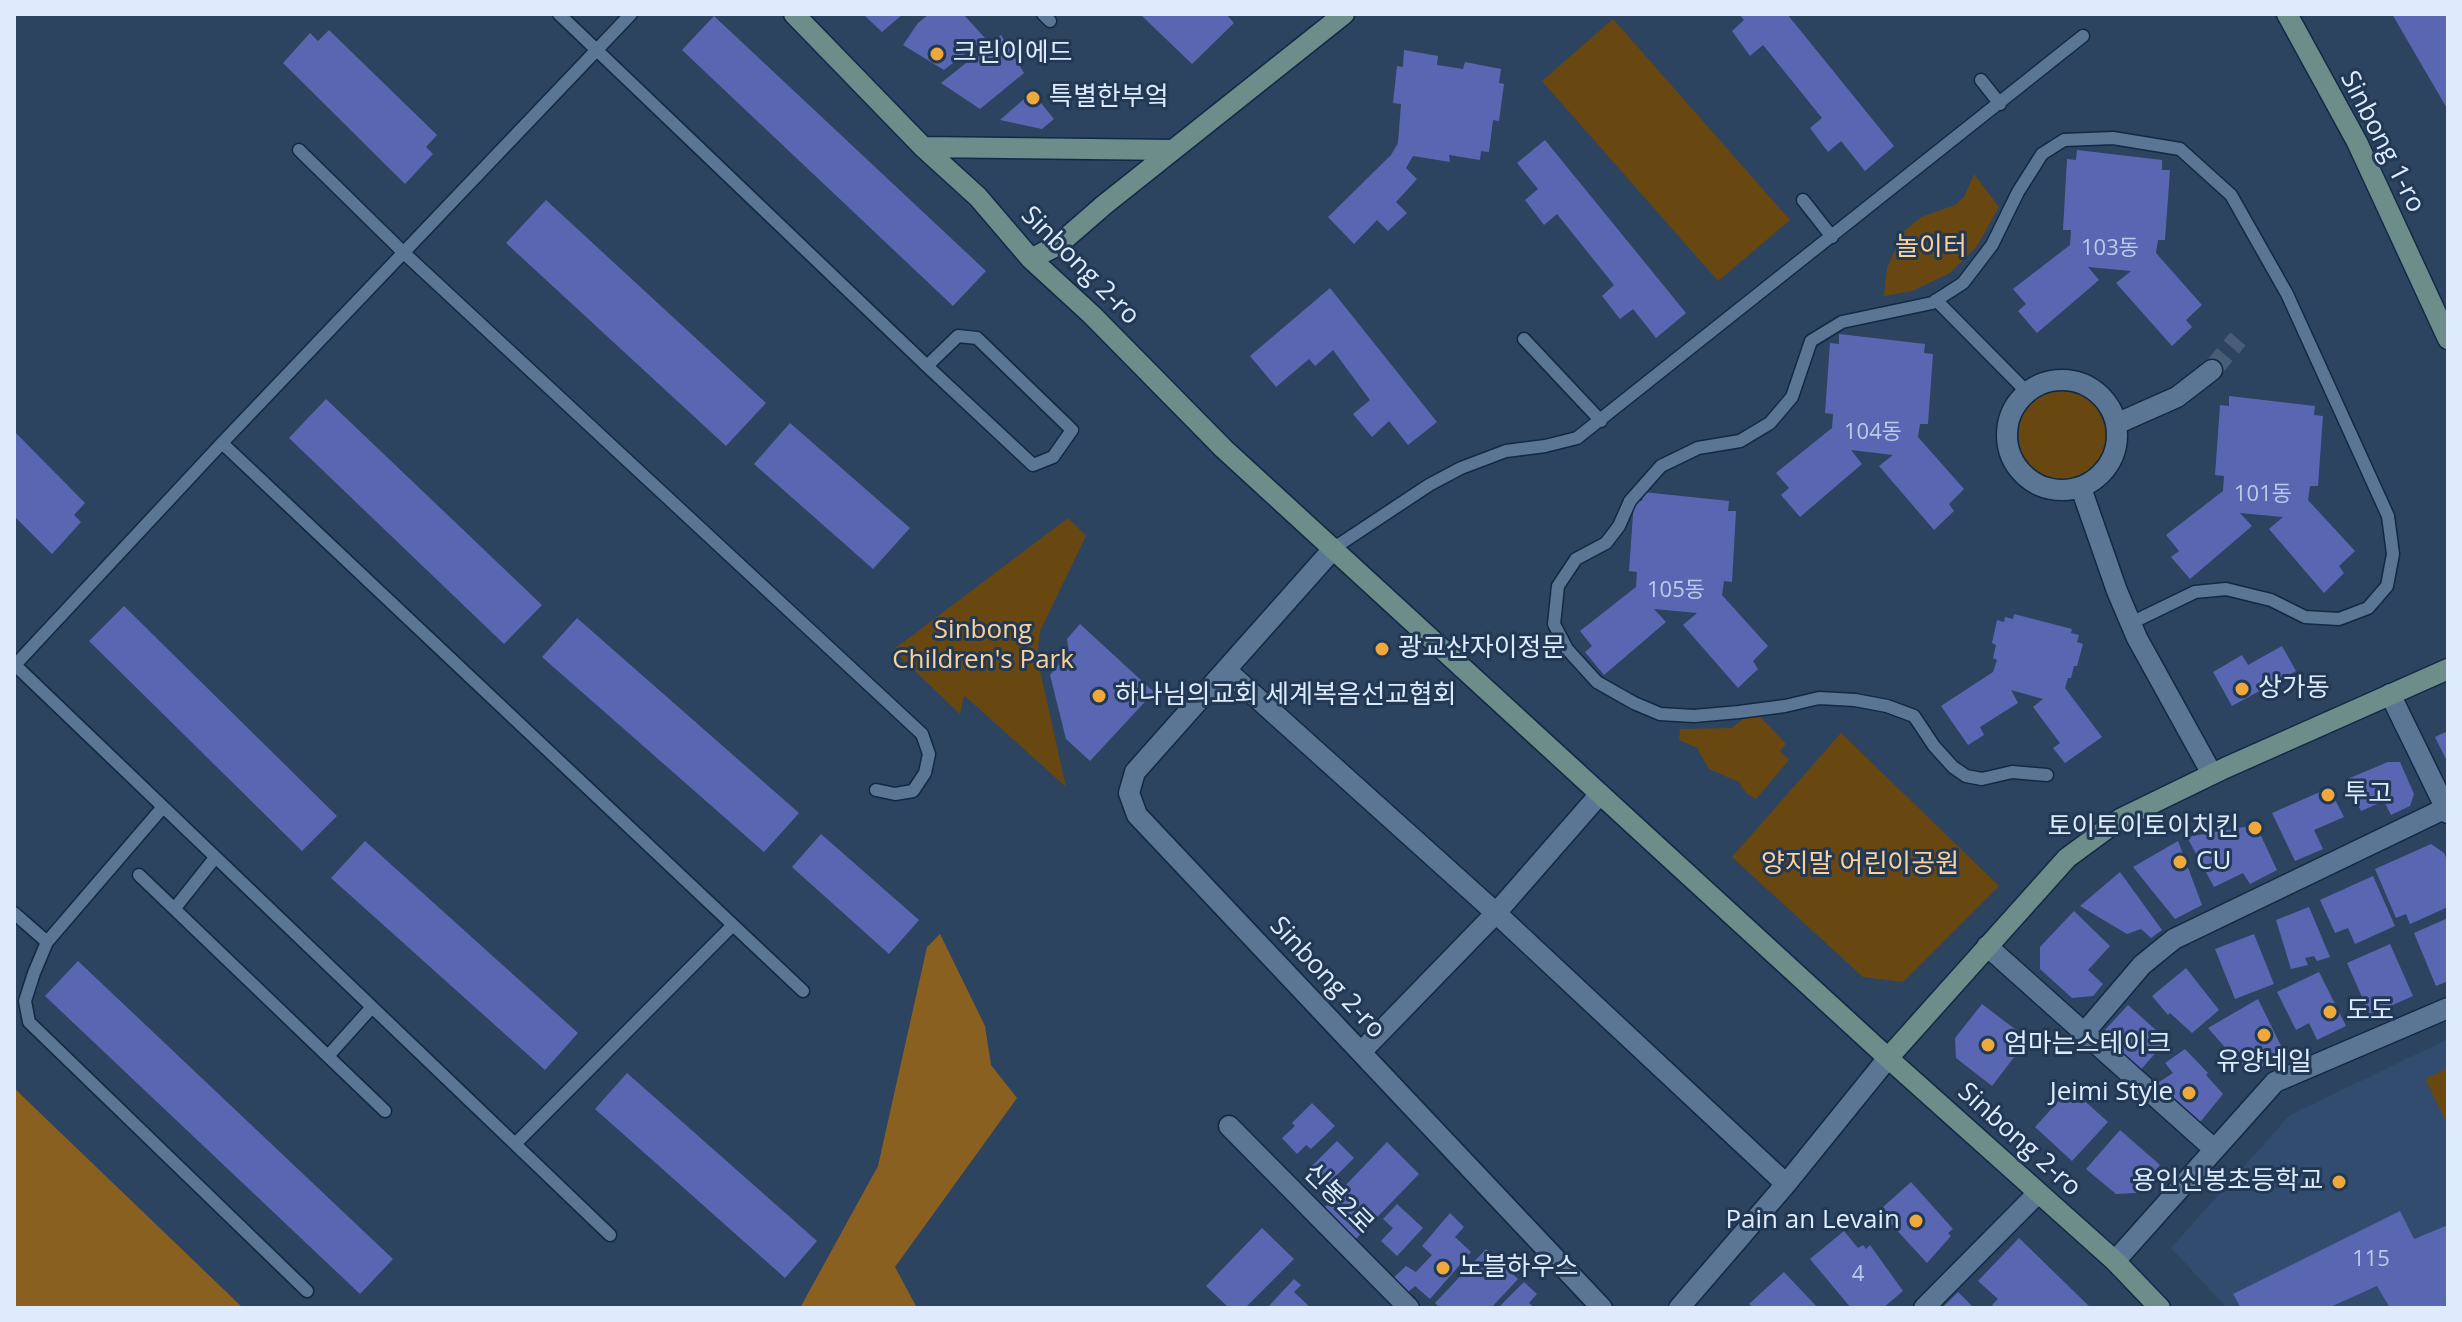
<!DOCTYPE html>
<html>
<head>
<meta charset="utf-8">
<style>
	body { margin:0 }
	#map { position:relative; width:2462px; height:1322px; overflow:hidden; background:#2c4460; font-family:"Open Sans",sans-serif }
	canvas { display:block }
	.frame { position:absolute; inset:0; border:16px solid #ddebfd; pointer-events:none }
</style>
</head>
<body>
<div id="map">
<canvas width="2462" height="1322"></canvas>
<div class="frame"></div>
</div>
<script>
const ctx = document.querySelector('canvas').getContext('2d');
ctx.lineJoin = 'round';
function paint(path, color) { ctx.fillStyle = color; ctx.fill(path, 'evenodd'); }
const toPath = rows => new Path2D(rows.map(r => 'M' + r).join(''));
function stroke(path, color, width, dash) { ctx.strokeStyle = color; ctx.lineWidth = width; ctx.lineCap = dash ? 'butt' : 'round'; ctx.setLineDash(dash || []); ctx.stroke(path); }
function label(font, color, halo, rows, align = 'center') {
  ctx.font = font + ' "Open Sans","Noto Sans KR",sans-serif'; ctx.lineWidth = 6; ctx.setLineDash([]); ctx.textBaseline = 'middle'; ctx.strokeStyle = halo; ctx.fillStyle = color; for (const [text, x, y, turn = 0] of rows) {
    ctx.save(); ctx.translate(x, y); ctx.rotate((+turn || 0) * Math.PI / 180); ctx.textAlign = isNaN(turn) ? turn : align; if (halo) ctx.strokeText(text, 0, 0); ctx.fillText(text, 0, 0); ctx.restore();
  }
}
paint(toPath([
	[2448,1039,2448,1308,2227,1308,2171,1248,2290,1115]
]), '#314c6f');
paint(toPath([
	[1613,19,1790,220,1718,281,1542,81],
	[1974,174,1999,207,1977,246,1950,273,1912,291,1884,296,1887,268,1903,232,1921,217,1955,205,1964,197],
	'2010 435a52 52 0 1 1 104 0a52 52 0 1 1-104 0Z',
	[1068,518,1086,536,1040,631,1037,657,1066,787,964,695,960,714,893,650],
	[1754,710,1786,744,1780,751,1789,760,1756,799,1746,793,1739,782,1709,769,1697,748,1679,740,1680,729,1732,728],
	[1841,733,1999,886,1903,982,1863,977,1732,857],
	[2448,1068,2448,1126,2425,1079]
]), '#694710');
paint(toPath([
	[940,934,985,1026,991,1065,1017,1098,895,1267,917,1308,800,1308,878,1166,927,947],
	[14,1088,243,1308,14,1308]
]), '#8a6021');
paint(toPath([
	[863,14,903,14,882,32],
	[929,14,963,14,985,38,944,70,903,45,918,23],
	[1140,14,1226,14,1234,23,1192,64],
	[1739,14,1787,14,1894,146,1865,171,1841,141,1828,152,1810,128,1822,118,1763,45,1750,56,1732,31,1744,20],
	[2392,14,2448,14,2448,110],
	[714,16,986,271,953,306,682,50],
	[329,30,437,135,426,147,433,154,405,184,283,63,310,33,318,41],
	[1001,35,1024,73,980,109,941,83],
	[1404,50,1438,56,1437,65,1463,69,1465,62,1501,69,1499,83,1504,84,1499,121,1493,120,1489,152,1481,151,1480,160,1449,155,1450,162,1413,156,1406,168,1417,179,1396,202,1407,213,1388,231,1377,220,1354,244,1328,217,1391,155,1398,143,1401,104,1393,103,1397,66,1403,67],
	[1032,92,1054,119,1042,129,1000,120],
	[1545,140,1686,313,1656,338,1633,309,1620,319,1602,296,1614,285,1557,214,1544,225,1525,200,1538,189,1517,163],
	[2077,150,2162,160,2162,170,2170,170,2165,240,2158,240,2156,253,2202,305,2186,320,2192,327,2172,346,2116,283,2131,271,2088,267,2099,280,2037,333,2018,311,2026,304,2013,289,2070,245,2071,230,2063,230,2067,159,2076,160],
	[546,200,766,403,726,446,506,243],
	[1330,288,1437,422,1408,445,1389,421,1372,437,1353,414,1370,400,1333,350,1315,366,1309,359,1276,387,1250,356],
	[1839,334,1925,344,1924,353,1933,354,1928,424,1920,424,1918,437,1964,489,1949,504,1954,511,1934,530,1879,466,1893,455,1851,450,1862,464,1800,517,1781,495,1789,488,1776,473,1832,428,1833,414,1825,413,1830,343,1839,344],
	[2229,396,2315,406,2314,415,2323,416,2318,486,2310,486,2308,500,2355,551,2339,566,2344,573,2324,593,2269,529,2283,517,2240,513,2252,526,2190,579,2171,557,2179,551,2166,535,2223,491,2224,476,2215,475,2220,405,2229,406],
	[326,399,542,605,504,644,289,438],
	[790,423,910,528,873,569,754,464],
	[14,431,85,503,74,515,81,522,52,554,14,516],
	[1643,492,1729,501,1728,511,1736,511,1732,582,1724,581,1722,595,1768,646,1753,661,1758,669,1738,688,1683,625,1697,613,1654,609,1666,622,1604,675,1585,652,1592,646,1580,631,1636,587,1637,572,1629,571,1634,501,1642,501],
	[124,606,337,816,302,851,89,641],
	[2014,614,2072,629,2071,633,2079,635,2077,642,2083,644,2077,666,2074,666,2071,678,2068,678,2065,688,2102,737,2065,763,2053,748,2060,743,2033,707,2043,699,2011,690,2018,703,1980,727,1984,735,1968,745,1941,706,1993,672,1997,660,1993,658,1996,645,1992,643,1997,620,2004,622,2005,617,2013,619],
	[577,618,799,813,764,852,542,657],
	[1080,624,1154,692,1090,761,1066,739,1050,675,1069,652,1067,639],
	[2282,646,2296,671,2232,706,2213,672,2242,655,2248,665],
	[2448,731,2448,763,2435,737],
	[2388,762,2400,762,2414,794,2410,806,2391,815,2384,801,2361,811,2345,780],
	[2329,788,2344,817,2314,830,2323,849,2295,861,2272,813],
	[2256,825,2277,870,2250,884,2243,873,2214,887,2187,837],
	[821,834,919,920,889,954,792,867],
	[365,841,578,1033,545,1070,331,878],
	[2178,841,2202,905,2175,919,2133,867],
	[2431,844,2444,853,2448,862,2448,907,2410,924,2406,914,2396,918,2375,869],
	[2120,872,2162,930,2151,938,2141,929,2127,934,2080,906],
	[2373,876,2395,926,2355,944,2348,928,2335,933,2320,900],
	[2309,907,2330,957,2317,961,2314,956,2305,958,2308,965,2291,969,2276,920],
	[2074,911,2110,946,2088,970,2103,984,2093,996,2072,998,2040,969,2040,947],
	[2448,918,2448,981,2436,986,2414,933],
	[2254,934,2274,984,2235,999,2215,949],
	[2390,944,2413,996,2370,1015,2347,963],
	[78,961,393,1259,360,1294,45,996],
	[2186,968,2219,1010,2192,1033,2170,1013,2168,1015,2152,996],
	[2319,972,2346,1026,2317,1040,2309,1023,2296,1030,2277,992],
	[2258,999,2286,1056,2246,1074,2234,1051,2230,1053,2208,1028],
	[1982,1004,2028,1039,1992,1086,1956,1058,1955,1038],
	[2128,1005,2167,1040,2136,1075,2102,1037,2105,1030],
	[2185,1049,2208,1073,2206,1075,2223,1094,2201,1121,2185,1122,2156,1084,2173,1073,2165,1063],
	[627,1073,817,1241,785,1278,595,1109],
	[2066,1093,2072,1099,2077,1094,2108,1122,2072,1161,2035,1127],
	[1312,1103,1335,1126,1311,1149,1306,1145,1297,1154,1282,1138,1295,1126,1292,1123],
	[2120,1130,2160,1165,2136,1193,2116,1194,2086,1169],
	[1337,1141,1354,1158,1325,1187,1308,1170],
	[1387,1142,1419,1174,1354,1241,1323,1209],
	[1911,1182,1953,1229,1948,1233,1951,1236,1927,1263,1881,1213,1886,1210,1883,1207],
	[1397,1204,1423,1228,1397,1256,1381,1241,1393,1228,1383,1219],
	[2400,1211,2414,1239,2448,1225,2448,1308,2390,1308,2377,1286,2328,1308,2241,1308,2233,1294],
	[1450,1213,1464,1227,1455,1237,1471,1252,1430,1299,1415,1286,1406,1294,1390,1281,1406,1266,1416,1272,1432,1255,1422,1246],
	[1262,1228,1294,1259,1245,1308,1229,1308,1206,1286],
	[1844,1231,1858,1248,1863,1245,1866,1249,1870,1245,1903,1291,1883,1308,1851,1308,1810,1259],
	[2019,1238,2091,1308,1995,1308,1992,1305,1998,1299,1978,1281],
	[1486,1249,1518,1279,1491,1308,1440,1308,1435,1303],
	[1784,1272,1818,1308,1753,1308,1749,1304],
	[1294,1279,1301,1285,1294,1292,1311,1308,1267,1308],
	[1524,1282,1537,1294,1529,1303,1535,1308,1498,1308],
	[1958,1292,1974,1308,1942,1308]
]), '#5967b2');
stroke(toPath([
	[2212,370,2238,339]
]), '#475d78', 20, [20, 10]);
const lane = toPath([
	[559,14,927,366,1033,465,1053,457,1072,430,977,338,958,336,927,366],
	[1043,14,1050,21],
	[1981,80,2000,104],
	[299,150,404,253,922,734,929,754,925,773,913,791,895,794,876,790],
	[1803,200,1832,237],
	[1936,300,2027,392],
	[1524,339,1601,421],
	[222,443,803,991],
	[1334,548,1429,485,1461,468,1506,451,1545,446,1577,438,2083,36],
	[14,664,610,1235],
	[15,665,222,443,631,14],
	[2047,775,2012,772,1982,779,1966,776,1953,767,1934,746,1914,716,1887,706,1855,700,1819,698,1785,706,1739,712,1694,716,1660,714,1634,703,1597,682,1567,649,1554,624,1558,586,1576,559,1606,543,1619,526,1630,501,1661,466,1698,448,1740,441,1770,423,1792,397,1811,341,1842,322,1932,303,1963,283,1992,245,2018,192,2042,154,2064,140,2113,138,2180,149,2231,195,2287,294,2388,516,2393,554,2387,586,2368,608,2339,619,2305,617,2271,600,2226,589,2195,592,2131,623],
	[163,807,47,942,34,973,25,1001,29,1022,307,1291],
	[139,875,385,1111],
	[175,908,214,859],
	[14,913,47,942],
	[328,1056,372,1007],
	[515,1144,733,925]
]);
const street = toPath([
	'2007 435a55 55 0 1 1 110 0a55 55 0 1 1-110 0Z',
	[2116,424,2177,397,2212,370],
	[2081,488,2117,591,2137,638,2212,774],
	[1334,548,1135,772,1129,793,1137,815,1602,1308],
	[1226,670,1496,913,1786,1184],
	[2390,694,2448,813],
	[1987,946,2214,1149],
	[2084,1033,2142,965,2174,939,2446,808],
	[1361,1052,1496,913,1600,794],
	[1229,1126,1409,1308],
	[2115,1261,2275,1082,2448,1008],
	[1679,1308,1786,1184,1888,1058],
	[1924,1308,2038,1193]
]);
const secondary = toPath([
	[794,14,923,147,978,197,1031,259,1092,315,1224,449,1888,1058,2115,1261,2160,1308],
	[2287,14,2357,142,2448,339],
	[923,147,1173,150],
	[1031,259,1058,245,1104,205,1344,14],
	[1888,1058,2067,858,2120,819,2225,768,2448,669]
]);
stroke(lane, '#122944', 15);
stroke(street, '#122944', 23);
stroke(secondary, '#122944', 23);
stroke(lane, '#5b7594', 12);
stroke(street, '#5b7594', 20);
stroke(secondary, '#6d8d8b', 20);
for (const [x, y, r, color] of [
	[937,54,8,"#eea83c"],
	[1033,98,8,"#eea83c"],
	[1382,649,8,"#eea83c"],
	[2242,689,8,"#eea83c"],
	[1099,696,8,"#eea83c"],
	[2328,795,8,"#eea83c"],
	[2255,828,8,"#eea83c"],
	[2180,862,8,"#eea83c"],
	[2330,1012,8,"#eea83c"],
	[2264,1035,8,"#eea83c"],
	[1988,1045,8,"#eea83c"],
	[2189,1093,8,"#eea83c"],
	[2339,1182,8,"#eea83c"],
	[1916,1221,8,"#eea83c"],
	[1443,1268,8,"#eea83c"]
]) { const dot = new Path2D(); dot.arc(x, y, r, 0, 2 * Math.PI); ctx.fillStyle = color; ctx.fill(dot); stroke(dot, '#213955', 3); }
label('22px', '#bccaea', null, [
	["103동",2110,249],
	["104동",1873,433],
	["101동",2263,495],
	["105동",1676,591],
	["115",2371,1260],
	["4",1858,1275]
]);
label('26px', '#ddebfd', '#213955', [
	["크린이에드",953,54],
	["특별한부엌",1049,98],
	["광교산자이정문",1398,649],
	["상가동",2258,689],
	["하나님의교회 세계복음선교협회",1115,696],
	["투고",2344,795],
	["토이토이토이치킨",2239,828,"right"],
	["CU",2196,862],
	["도도",2346,1012],
	["엄마는스테이크",2004,1045],
	["유양네일",2264,1063,"center"],
	["Jeimi Style",2173,1093,"right"],
	["용인신봉초등학교",2323,1182,"right"],
	["Pain an Levain",1900,1221,"right"],
	["노블하우스",1459,1268]
], 'left');
label('26px', '#ddebfd', '#213955', [
	["Sinbong 1-ro",2382,142,63],
	["Sinbong 2-ro",1080,266,45],
	["Sinbong 2-ro",1327,978,47],
	["Sinbong 2-ro",2019,1140,42],
	["신봉2로",1338,1199,45]
]);
label('26px', '#fcd096', '#213955', [
	["놀이터",1931,248],
	["Sinbong",983,631],
	["Children's Park",983,661],
	["양지말 어린이공원",1860,865]
]);
</script>
</body>
</html>
